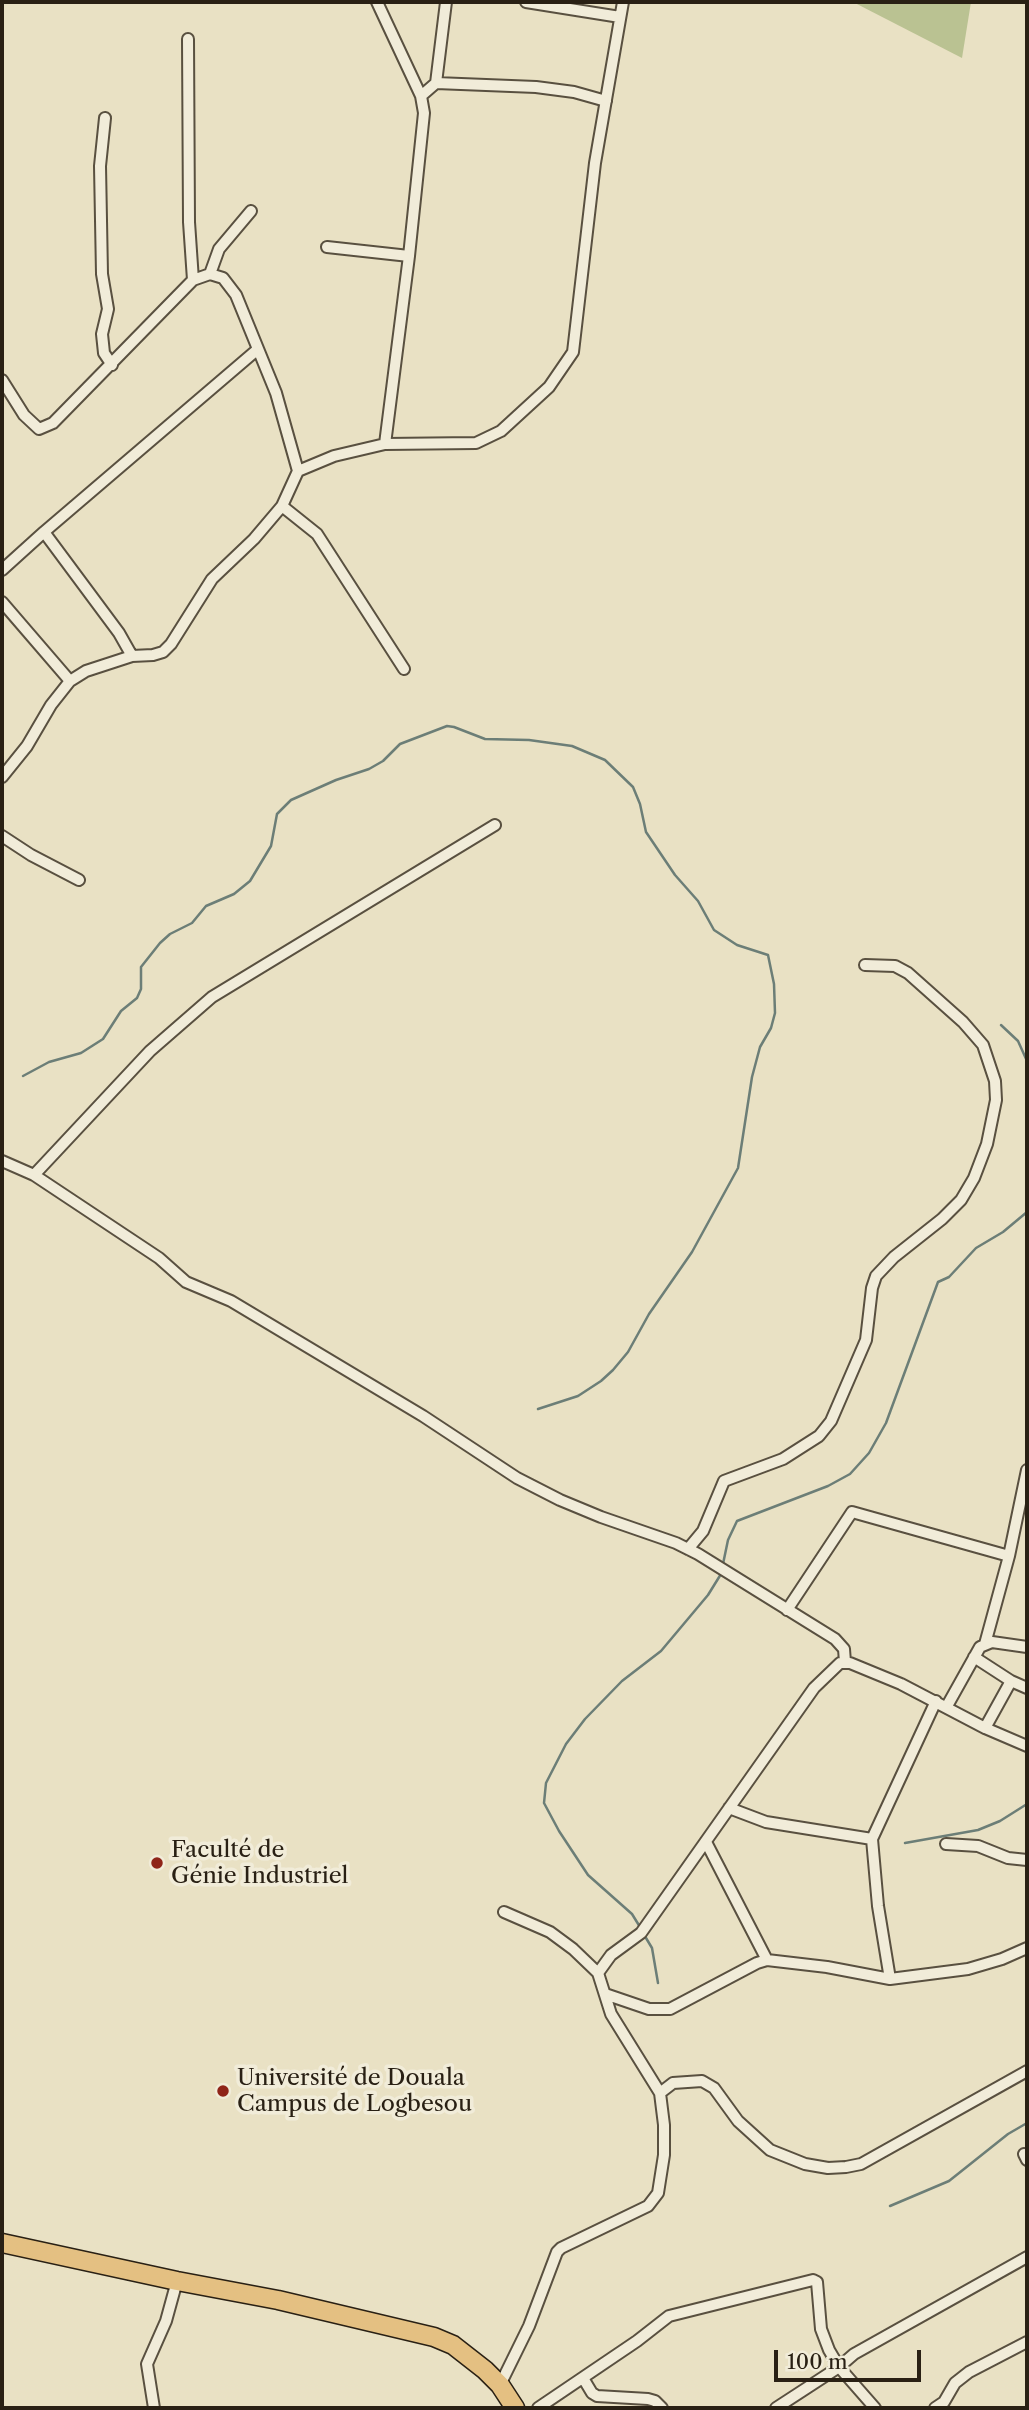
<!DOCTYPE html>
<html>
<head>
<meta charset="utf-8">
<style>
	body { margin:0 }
	#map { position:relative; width:1029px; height:2410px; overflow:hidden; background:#e9e1c4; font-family:"Libre Caslon Text",serif }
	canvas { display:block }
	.frame { position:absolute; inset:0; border:4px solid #292014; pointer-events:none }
	.scale { position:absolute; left:774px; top:2350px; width:147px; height:32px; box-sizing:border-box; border:4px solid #292014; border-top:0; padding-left:9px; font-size:21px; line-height:24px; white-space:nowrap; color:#292014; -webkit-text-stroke:5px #f1ecd9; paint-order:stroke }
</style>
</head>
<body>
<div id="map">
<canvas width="1029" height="2410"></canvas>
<div class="frame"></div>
<div class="scale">100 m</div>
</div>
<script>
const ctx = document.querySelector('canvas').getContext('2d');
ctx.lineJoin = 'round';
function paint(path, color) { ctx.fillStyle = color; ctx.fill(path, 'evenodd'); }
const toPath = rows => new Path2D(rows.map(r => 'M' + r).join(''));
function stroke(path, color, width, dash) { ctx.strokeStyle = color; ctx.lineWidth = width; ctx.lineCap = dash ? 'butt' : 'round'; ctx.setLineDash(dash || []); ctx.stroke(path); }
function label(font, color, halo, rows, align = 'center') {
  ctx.font = font + ' "Libre Caslon Text",serif'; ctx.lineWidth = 7; ctx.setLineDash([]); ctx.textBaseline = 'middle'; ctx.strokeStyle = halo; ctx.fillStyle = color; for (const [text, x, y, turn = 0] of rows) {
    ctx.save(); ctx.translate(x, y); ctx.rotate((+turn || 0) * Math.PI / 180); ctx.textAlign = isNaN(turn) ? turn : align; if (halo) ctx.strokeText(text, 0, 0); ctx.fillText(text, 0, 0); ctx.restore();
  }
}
paint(toPath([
	[853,2,971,2,962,58]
]), '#bac292');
stroke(toPath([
	[1001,1025,1018,1041,1027,1061],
	[23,1076,49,1062,81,1053,103,1039,121,1011,137,998,141,989,141,967,160,943,170,934,192,923,206,906,234,894,250,881,271,846,277,814,291,800,336,780,369,769,383,761,400,744,447,726,454,727,485,739,529,740,572,746,605,760,633,787,640,804,646,832,675,875,698,901,714,930,737,945,768,955,774,984,775,1013,771,1028,760,1047,752,1077,738,1168,692,1252,649,1314,628,1352,613,1370,601,1381,578,1396,538,1409],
	[723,1564,728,1540,737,1521,828,1486,850,1474,869,1453,886,1423,938,1282,949,1277,976,1248,1003,1232,1027,1212],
	[905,1843,978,1830,1000,1821,1027,1804],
	[640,1927,632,1914,588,1875,559,1831,544,1803,546,1783,566,1744,585,1719,622,1681,661,1651,708,1595,721,1574],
	[643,1933,652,1948,658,1983],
	[890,2206,949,2181,1008,2134,1027,2123]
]), '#6c7e77', 2.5);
const minor = toPath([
	[526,2,620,17],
	[188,39,189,222,193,280],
	[436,83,536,87,574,92,606,101],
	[421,96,436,83,446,2],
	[105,118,100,166,102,274,108,309,102,334,104,353,112,365],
	[327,247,409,256],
	[210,274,219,249,251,211],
	[2,380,24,415,39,429,53,423,193,280,210,274,223,278,236,295,276,393,298,471,282,506,254,539,212,579,171,644,163,652,153,655,132,656,86,671,70,681,51,705,27,746,2,777],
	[385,444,476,443,501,431,549,387,573,352,595,163,623,2],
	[298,471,334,456,385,444,409,256,424,113,421,96,377,2],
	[282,506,317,534,404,669],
	[2,570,44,532],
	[2,602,70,681],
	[132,656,119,633,44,532,258,349],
	[2,836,31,855,79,880],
	[2,1161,34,1175,159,1258,186,1282,231,1301,423,1416,517,1478,560,1500,601,1517,676,1543,698,1554,835,1639,844,1649,845,1662],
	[34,1175,150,1051,212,997,495,825],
	[688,1549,703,1531,724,1481,783,1459,819,1436,831,1421,866,1340,872,1288,876,1276,894,1257,942,1219,961,1200,974,1178,987,1144,996,1100,995,1081,983,1045,963,1022,908,973,895,966,865,965],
	[787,1610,852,1512,1009,1556,1027,1470],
	[985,1644,1009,1556],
	[974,1657,1011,1681,1027,1688],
	[947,1706,980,1647,992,1642,1027,1647],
	[985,1728,1011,1681],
	[729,1808,766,1822,872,1839],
	[706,1842,767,1960],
	[946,1844,978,1846,1008,1858,1027,1860],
	[598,1973,611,1955,641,1933,814,1688,840,1663,850,1663,901,1684,985,1728,1027,1746],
	[890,1979,878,1906,872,1839,936,1701],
	[605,1994,649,2009,670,2009,757,1963,767,1960,827,1967,890,1979,968,1969,1002,1959,1027,1948],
	[660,2093,673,2083,702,2081,714,2088,738,2121,770,2150,805,2164,828,2168,846,2167,861,2164,1027,2071],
	[1024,2154,1027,2160],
	[583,2378,592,2393,597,2396,648,2399,655,2401,662,2408],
	[500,2385,529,2326,557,2252,561,2248,648,2206,658,2193,664,2155,664,2125,660,2093,611,2014,598,1973,573,1949,550,1932,504,1912],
	[154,2408,147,2364,166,2321,177,2281],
	[538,2408,637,2341,669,2316,813,2280,817,2282,821,2329,829,2350,839,2367,875,2408],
	[776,2408,839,2367,854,2354,1027,2257],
	[935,2408,944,2402,955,2383,969,2372,1027,2342]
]);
const primary = toPath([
	[2,2243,177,2281,278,2300,434,2337,453,2345,485,2370,500,2385,515,2408]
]);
stroke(minor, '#595040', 14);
stroke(primary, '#292014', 21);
stroke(minor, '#f1ecd9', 10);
stroke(primary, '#e4c082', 18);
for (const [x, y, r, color] of [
	[157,1863,7,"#8f2418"],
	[223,2091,7,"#8f2418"]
]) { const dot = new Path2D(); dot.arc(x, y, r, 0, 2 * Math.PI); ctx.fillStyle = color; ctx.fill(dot); stroke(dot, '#f1ecd9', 2.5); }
label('23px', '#292014', '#f1ecd9', [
	["Faculté de",171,1850],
	["Génie Industriel",171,1876],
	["Université de Douala",237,2078],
	["Campus de Logbesou",237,2104]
], 'left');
</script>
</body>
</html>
